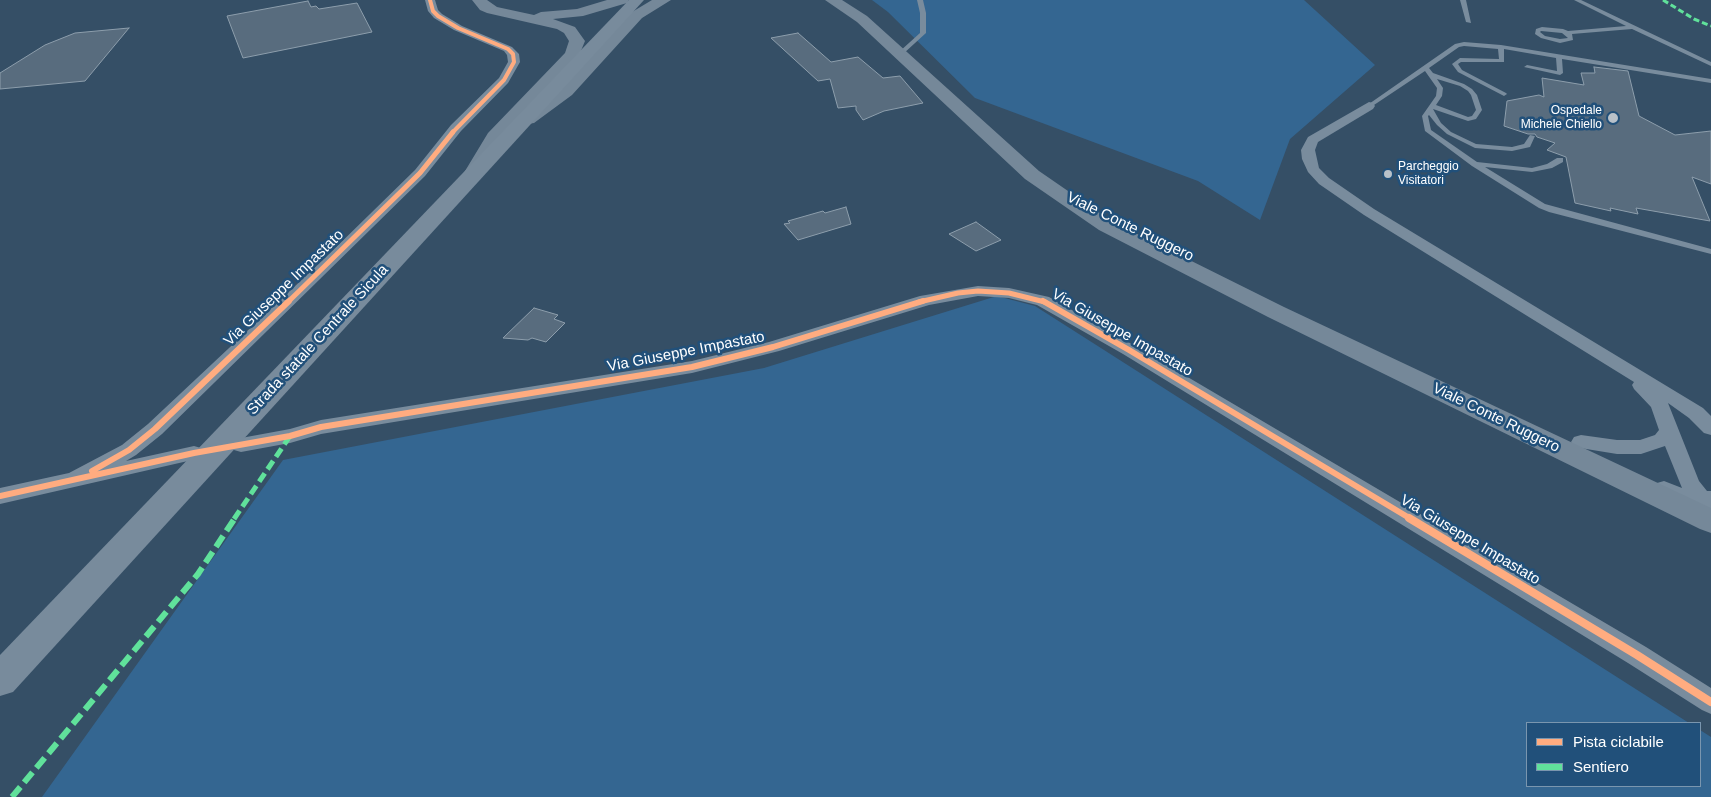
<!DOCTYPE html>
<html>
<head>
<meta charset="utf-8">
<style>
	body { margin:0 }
	#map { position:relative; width:1711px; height:797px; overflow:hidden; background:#354f66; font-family:Arial,sans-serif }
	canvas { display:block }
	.legend { position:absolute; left:1526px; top:722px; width:175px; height:65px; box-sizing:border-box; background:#21507a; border:1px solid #7a96af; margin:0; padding:6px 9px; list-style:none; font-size:15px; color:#fff }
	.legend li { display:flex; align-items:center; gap:10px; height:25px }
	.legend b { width:25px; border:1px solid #7a96af }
</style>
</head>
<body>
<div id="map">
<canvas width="1711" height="797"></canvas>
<ul class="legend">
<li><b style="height:6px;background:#ffac80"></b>Pista ciclabile</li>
<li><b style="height:6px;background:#60e19b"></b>Sentiero</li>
</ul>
</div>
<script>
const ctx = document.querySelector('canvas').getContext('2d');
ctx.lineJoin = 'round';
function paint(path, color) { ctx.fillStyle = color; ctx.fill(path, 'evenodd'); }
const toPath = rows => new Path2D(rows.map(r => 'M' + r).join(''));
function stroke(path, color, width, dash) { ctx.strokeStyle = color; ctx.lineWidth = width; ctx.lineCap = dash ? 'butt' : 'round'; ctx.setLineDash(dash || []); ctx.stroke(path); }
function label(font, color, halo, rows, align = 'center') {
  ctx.font = font + ' Arial,sans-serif'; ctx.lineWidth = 5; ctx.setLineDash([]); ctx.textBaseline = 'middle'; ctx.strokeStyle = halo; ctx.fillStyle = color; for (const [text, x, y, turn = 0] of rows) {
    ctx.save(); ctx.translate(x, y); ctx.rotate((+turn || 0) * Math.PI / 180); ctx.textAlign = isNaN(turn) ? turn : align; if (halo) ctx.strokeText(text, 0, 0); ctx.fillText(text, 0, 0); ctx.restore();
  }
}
paint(toPath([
	[872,0,1304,0,1375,65,1290,139,1260,220,1198,181,975,98,888,12],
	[997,296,1035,306,1689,723,1527,723,1527,786,1700,786,1700,730,1711,737,1711,797,42,797,283,460,764,368]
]), '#346691');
const building = toPath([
	[308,1,311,7,316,6,319,9,357,3,372,32,243,58,227,16,308,1],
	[129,28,85,81,0,89,0,73,45,45,75,33,129,28],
	[798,33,831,62,858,57,883,78,900,76,923,103,884,111,863,120,856,110,856,106,838,108,830,79,818,81,771,38,798,33],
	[1594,67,1628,71,1639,116,1675,135,1711,131,1711,184,1692,177,1710,221,1636,208,1638,214,1610,208,1611,211,1575,203,1566,157,1547,150,1555,143,1537,137,1535,134,1528,134,1504,126,1507,101,1539,95,1544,97,1542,78,1584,85,1581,73,1595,73,1594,67],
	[846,207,851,224,798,240,784,224,790,223,788,221,823,211,825,213,846,207],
	[976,222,1001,240,976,251,949,234,976,222],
	[534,308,558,315,554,319,565,323,546,342,532,338,528,340,503,338,534,308]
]);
paint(building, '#586c7e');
stroke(building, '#8d9eac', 1);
paint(toPath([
	[917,0,923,0,926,13,926,33,903,54,899,54,899,52,920,33,920,13,917,0],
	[1460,0,1466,0,1471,23,1466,22,1460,0],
	[1574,0,1581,0,1711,62,1711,66,1632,29,1572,34,1573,40,1560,43,1541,38,1535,34,1536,29,1542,27,1563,29,1568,31,1626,26,1574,0],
	[1541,31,1562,33,1568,38,1560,39,1545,36,1540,32,1541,31],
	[1464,42,1501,45,1711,79,1711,83,1562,59,1563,73,1560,75,1524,67,1527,65,1557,71,1556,58,1504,49,1504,62,1461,62,1458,64,1462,70,1506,93,1507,94,1504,96,1458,72,1452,64,1460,58,1499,59,1498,49,1464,46,1459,47,1429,68,1433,73,1464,84,1472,89,1477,95,1482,110,1476,119,1468,121,1433,109,1441,123,1451,132,1476,144,1512,147,1524,144,1530,135,1535,136,1530,147,1512,151,1475,148,1447,134,1437,125,1429,115,1428,116,1431,130,1477,162,1532,168,1547,164,1557,158,1563,158,1563,162,1552,168,1532,172,1485,167,1545,204,1711,249,1711,254,1549,212,1539,208,1472,166,1425,131,1422,116,1436,96,1437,88,1425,71,1371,107,1366,106,1455,44,1464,42],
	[1437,79,1460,86,1468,91,1471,95,1476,110,1472,116,1468,117,1436,105,1442,96,1443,88,1437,79]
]), '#798c9d');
paint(toPath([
	[425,0,435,0,438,10,442,14,462,26,512,47,519,54,520,62,508,83,461,131,425,176,162,434,136,455,126,461,194,446,201,448,204,453,201,458,0,504,0,488,69,473,122,445,148,424,325,258,415,170,451,125,499,78,508,62,507,55,504,51,454,30,434,18,428,11,425,0],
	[1369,102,1373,103,1375,106,1373,109,1318,142,1315,150,1319,168,1329,178,1374,209,1703,408,1711,416,1711,435,1704,433,1689,418,1668,403,1699,481,1707,491,1711,491,1711,509,1704,511,1695,506,1674,502,1657,495,1654,489,1657,483,1664,481,1682,488,1665,446,1641,454,1617,454,1574,447,1571,442,1574,437,1581,435,1617,440,1640,440,1655,435,1659,430,1651,407,1634,389,1632,385,1634,382,1364,215,1319,184,1308,172,1302,159,1301,150,1308,137,1369,102],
	[978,286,1009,288,1049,297,1135,346,1646,647,1711,688,1711,714,1702,710,1628,663,1123,354,1037,305,1009,298,978,296,929,305,779,351,692,373,321,434,290,443,241,452,234,450,231,445,234,440,241,438,290,429,321,420,692,361,769,342,920,296,978,286]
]), '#798c9d');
paint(toPath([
	[472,0,487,0,497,7,534,15,541,12,577,9,607,0,629,0,627,3,583,16,553,19,575,27,585,41,578,58,530,109,560,87,632,12,652,0,671,0,642,18,572,95,534,123,528,124,522,123,520,120,502,139,479,180,472,182,465,180,462,176,488,133,565,53,569,41,564,33,557,29,487,13,480,10,472,0],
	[825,0,842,0,867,16,1039,171,1113,222,1284,307,1711,508,1711,533,1700,529,1268,317,1099,230,1025,179,857,22,825,0]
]), '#758899');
paint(toPath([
	[629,0,644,0,13,692,0,696,0,655,629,0]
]), '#788b9c');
stroke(toPath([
	[1663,0,1694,19,1711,26]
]), '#60e19b', 3, [6, 3]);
stroke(toPath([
	[234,519,290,436]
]), '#60e19b', 5, [10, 5]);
stroke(toPath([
	[12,797,198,574,235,518]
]), '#60e19b', 6, [13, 6]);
stroke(toPath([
	[430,0,433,11,438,16,458,28,508,49,513,54,514,62,504,80,452,133]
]), '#ffac80', 4);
stroke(toPath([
	[288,302,420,173,453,132],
	[919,302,958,293,978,291,1009,293,1045,302]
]), '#ffac80', 5);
stroke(toPath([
	[1043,301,1129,350,1411,519],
	[92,471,129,450,155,429,289,301],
	[0,496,194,453,290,436,321,427,692,367,773,347,923,301]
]), '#ffac80', 6);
stroke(toPath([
	[1409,518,1637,655,1711,702]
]), '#ffac80', 8);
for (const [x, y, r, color] of [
	[1613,118,6,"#b8c1c9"],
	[1388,174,5,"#b8c1c9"]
]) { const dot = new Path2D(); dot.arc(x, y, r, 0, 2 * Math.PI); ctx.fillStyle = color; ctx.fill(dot); stroke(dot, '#21507a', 2); }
label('12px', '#fff', '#21507a', [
	["Ospedale",1602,111],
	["Michele Chiello",1602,125],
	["Parcheggio",1398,167,"left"],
	["Visitatori",1398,181,"left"]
], 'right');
label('15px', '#fff', '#21507a', [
	["Viale Conte Ruggero",1130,227,26],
	["Via Giuseppe Impastato",284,288,-44],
	["Via Giuseppe Impastato",1122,333,30],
	["Strada statale Centrale Sicula",318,340,-47],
	["Via Giuseppe Impastato",686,352,-11],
	["Viale Conte Ruggero",1496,418,26],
	["Via Giuseppe Impastato",1470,540,31]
]);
</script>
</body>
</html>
